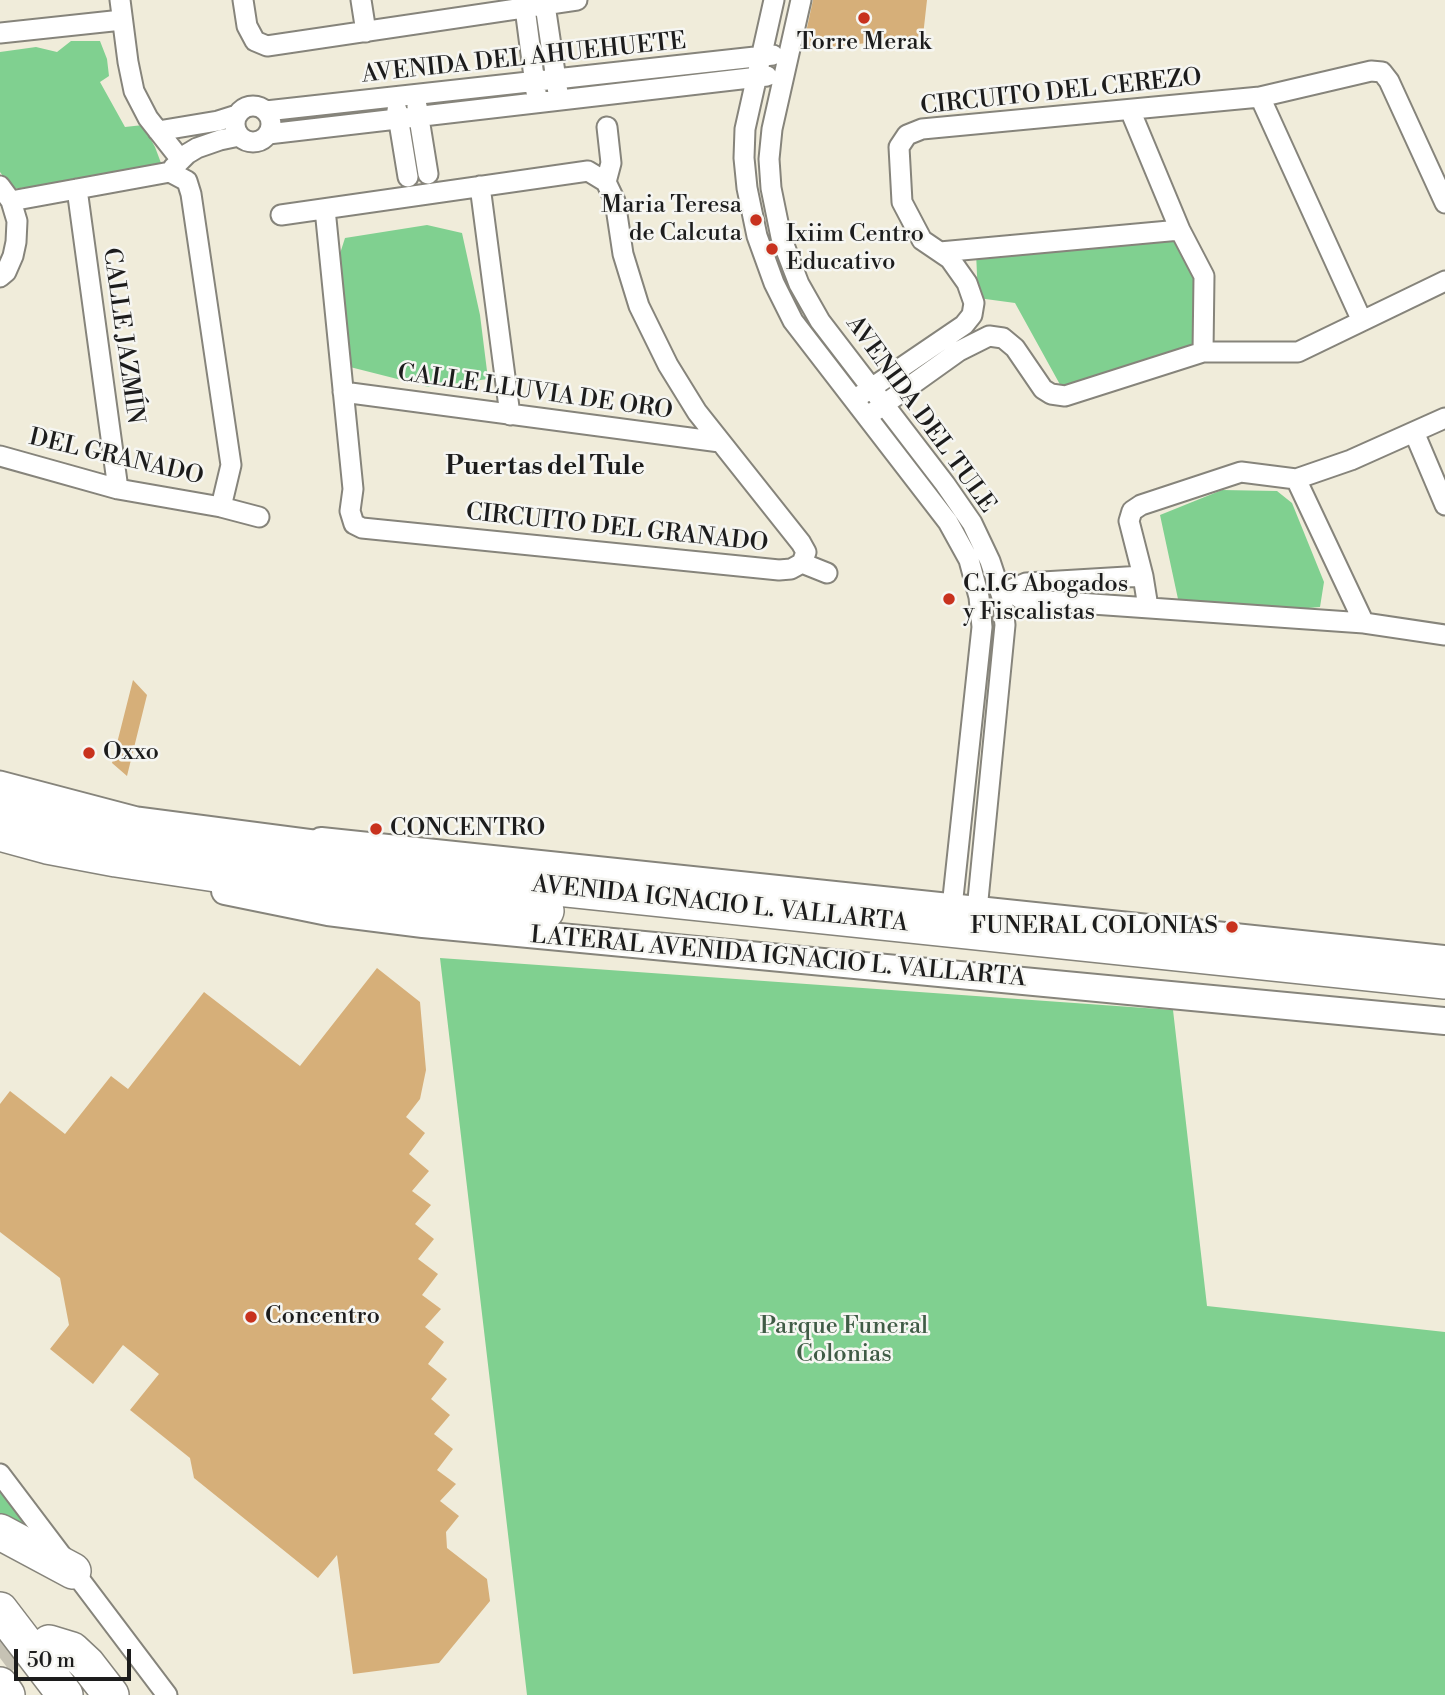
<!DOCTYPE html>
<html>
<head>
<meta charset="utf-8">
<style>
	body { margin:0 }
	#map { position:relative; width:1445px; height:1695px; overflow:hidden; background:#f0ecda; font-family:"Libre Bodoni",serif }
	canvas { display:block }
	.scale { position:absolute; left:14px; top:1649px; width:117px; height:32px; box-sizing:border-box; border:4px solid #1c1c1c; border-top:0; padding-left:9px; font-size:21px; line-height:24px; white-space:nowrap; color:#1c1c1c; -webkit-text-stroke:5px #f6f6f2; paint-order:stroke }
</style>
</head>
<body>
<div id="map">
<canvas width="1445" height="1695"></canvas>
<div class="scale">50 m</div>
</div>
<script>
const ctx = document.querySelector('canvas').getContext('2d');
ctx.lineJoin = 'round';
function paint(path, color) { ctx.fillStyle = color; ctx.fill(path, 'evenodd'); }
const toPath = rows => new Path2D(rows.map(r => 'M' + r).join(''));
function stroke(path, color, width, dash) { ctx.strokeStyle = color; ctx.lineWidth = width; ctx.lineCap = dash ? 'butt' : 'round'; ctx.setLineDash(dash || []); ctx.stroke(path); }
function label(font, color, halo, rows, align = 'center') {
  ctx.font = font + ' "Libre Bodoni",serif'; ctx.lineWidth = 5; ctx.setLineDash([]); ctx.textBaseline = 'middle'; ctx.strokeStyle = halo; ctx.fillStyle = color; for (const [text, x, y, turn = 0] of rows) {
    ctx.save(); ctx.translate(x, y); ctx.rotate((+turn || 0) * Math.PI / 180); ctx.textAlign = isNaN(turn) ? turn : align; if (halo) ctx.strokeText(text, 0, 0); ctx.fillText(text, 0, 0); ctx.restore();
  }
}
paint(toPath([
	[71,41,100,41,107,59,109,76,100,82,125,127,143,125,155,147,161,163,148,173,12,189,0,172,0,52,36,47,57,52],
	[427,225,462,233,480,315,488,379,429,387,350,367,336,266,345,238],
	[1176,234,1196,274,1199,349,1063,390,1015,303,978,298,976,252],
	[1222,490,1277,491,1292,503,1324,582,1320,607,1297,609,1178,599,1160,515],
	[440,958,1173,1010,1207,1306,1445,1332,1445,1695,527,1695],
	[0,1490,36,1540,0,1518]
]), '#80d090');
paint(toPath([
	[813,0,927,0,923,36,802,51],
	[133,680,147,695,127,776,112,763],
	[377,968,420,1002,426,1070,420,1099,406,1117,425,1133,409,1154,429,1171,412,1191,431,1205,415,1224,434,1239,418,1259,438,1274,422,1295,441,1309,425,1327,444,1342,428,1364,447,1379,431,1399,450,1415,434,1434,453,1449,437,1470,456,1484,440,1501,459,1516,446,1532,447,1548,487,1579,490,1601,439,1663,353,1674,337,1555,318,1578,194,1478,190,1458,130,1410,159,1374,123,1345,93,1384,50,1349,69,1325,60,1278,0,1232,0,1104,10,1091,65,1134,111,1076,128,1089,204,992,300,1066]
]), '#d6af79');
stroke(toPath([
	[0,1658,8,1652,22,1646,49,1643]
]), '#c6c2b4', 35, [35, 18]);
const street = toPath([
	[120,0,128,62,134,91,148,118,181,160],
	[243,0,247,26,255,41,267,46,577,0],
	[361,0,366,32],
	[774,0,745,129,744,158,747,188,757,236,774,283,793,321,948,522,969,560,979,597,982,627,952,907],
	[801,0,772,129,769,159,771,188,781,237,799,284,820,321,945,484,972,523,990,561,1002,597,1005,625,977,910],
	[545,5,558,93],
	[525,8,536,92],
	[0,33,122,20],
	[1260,97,1362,321],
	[417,106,428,174],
	'235 124a18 18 0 1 1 36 0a18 18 0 1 1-36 0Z',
	[397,110,408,177],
	[1130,110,1180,230,1204,276,1203,352],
	[266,111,773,55],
	[158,131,218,121,237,115],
	[268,134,767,76],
	[173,168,187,154,197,148,220,140,239,136],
	[606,182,611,163,607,127],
	[0,186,11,201,17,221,16,242,13,256,6,272,0,277],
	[480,186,510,415],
	[77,189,118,489],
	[11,201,170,172,187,181,191,194,231,465,221,507],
	[281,215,588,171,606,182,615,201,623,254,639,306,668,365,697,412,801,543,806,552,802,563,791,569,779,570,362,528,354,524,350,511,353,489,325,209],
	[940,252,1180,230],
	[343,392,720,442],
	[861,395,964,325,972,315,974,303,967,283,950,259,922,240,902,202,899,147,907,135,922,129,1260,97,1371,71,1382,72,1389,81,1445,203],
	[875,411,959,351,989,336,1003,338,1015,348,1043,389,1051,394,1065,396,1203,352,1298,352,1445,281],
	[1414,432,1445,505],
	[0,456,118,489,221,507,259,517],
	[1296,479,1364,623],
	[802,563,827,573],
	[1011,591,1021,599,1364,623,1445,635],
	[1001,594,1026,583,1143,576],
	[1148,607,1143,576,1129,521,1132,511,1141,505,1241,472,1296,479,1351,460,1445,418],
	[0,781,137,817,321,841],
	[0,1474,167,1695]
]);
const secondary = toPath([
	[321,841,1445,959],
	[225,891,328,912,423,924,1445,1021]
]);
const highway = toPath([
	[0,801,137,837,300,861,1445,981],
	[0,833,47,846,116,859,302,887,546,911],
	[0,1532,73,1571],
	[0,1610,65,1695],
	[49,1643,72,1650,87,1664,111,1695],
	[0,1685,7,1695]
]);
stroke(street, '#86847b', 23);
stroke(secondary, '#86847b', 30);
stroke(highway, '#86847b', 38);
stroke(street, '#fff', 19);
stroke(secondary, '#fff', 26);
stroke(highway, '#fff', 35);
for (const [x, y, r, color] of [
	[864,18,7,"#c8321e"],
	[756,220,7,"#c8321e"],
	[772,249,7,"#c8321e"],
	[949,599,7,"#c8321e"],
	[89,753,7,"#c8321e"],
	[376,829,7,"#c8321e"],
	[1232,927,7,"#c8321e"],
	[251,1317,7,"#c8321e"]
]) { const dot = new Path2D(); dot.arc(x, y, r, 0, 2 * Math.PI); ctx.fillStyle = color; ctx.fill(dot); stroke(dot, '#f6f6f2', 2.5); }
label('24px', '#1c1c1c', '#f6f6f2', [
	["Torre Merak",864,43,"center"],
	["Maria Teresa",742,206,"right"],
	["de Calcuta",742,234,"right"],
	["Ixiim Centro",786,235],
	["Educativo",786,263],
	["C.I.G Abogados",963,585],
	["y Fiscalistas",963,613],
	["Oxxo",103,753],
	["CONCENTRO",390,829],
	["FUNERAL COLONIAS",1218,927,"right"],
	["Concentro",265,1317]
], 'left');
label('24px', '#1c1c1c', '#f6f6f2', [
	["AVENIDA DEL AHUEHUETE",524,59,-6],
	["CIRCUITO DEL CEREZO",1061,93,-6],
	["CALLE JAZMÍN",122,336,82],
	["CALLE LLUVIA DE ORO",535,393,8],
	["AVENIDA DEL TULE",920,415,54],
	["DEL GRANADO",116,458,13],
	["CIRCUITO DEL GRANADO",617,529,6],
	["AVENIDA IGNACIO L. VALLARTA",720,905,6],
	["LATERAL AVENIDA IGNACIO L. VALLARTA",778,958,5]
]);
label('24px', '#3f5b45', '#f6f6f2', [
	["Parque Funeral",844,1327],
	["Colonias",844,1355]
]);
label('bold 26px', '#1c1c1c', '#f6f6f2', [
	["Puertas del Tule",545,468]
]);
</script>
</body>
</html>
